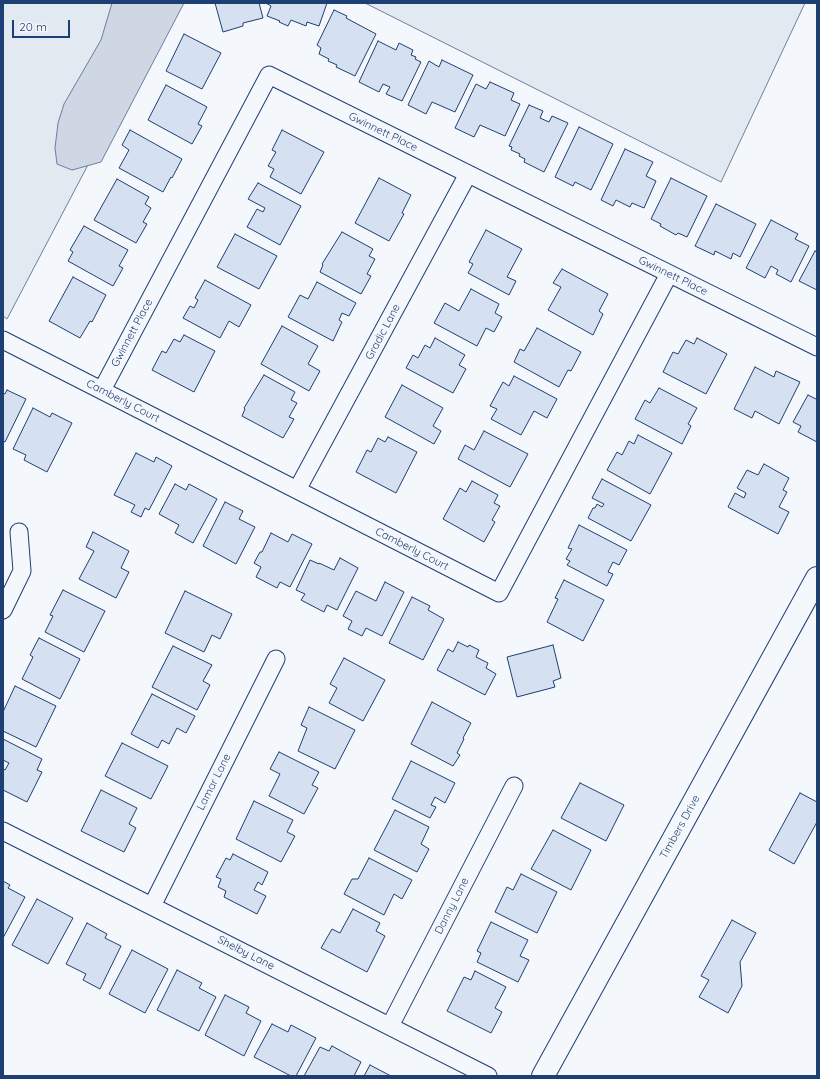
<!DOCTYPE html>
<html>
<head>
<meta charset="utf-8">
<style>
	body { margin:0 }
	#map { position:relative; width:820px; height:1079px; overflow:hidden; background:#f4f7fb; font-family:Quicksand,sans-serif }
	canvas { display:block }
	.frame { position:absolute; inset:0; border:4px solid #1d3f73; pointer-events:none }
	.scale { position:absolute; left:12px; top:20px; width:58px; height:18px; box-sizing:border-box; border:2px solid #1d3f73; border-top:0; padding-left:5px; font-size:12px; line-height:14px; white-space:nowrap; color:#1d3f73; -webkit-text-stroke:3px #f4f7fb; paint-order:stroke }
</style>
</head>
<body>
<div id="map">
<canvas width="820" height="1079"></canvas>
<div class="frame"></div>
<div class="scale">20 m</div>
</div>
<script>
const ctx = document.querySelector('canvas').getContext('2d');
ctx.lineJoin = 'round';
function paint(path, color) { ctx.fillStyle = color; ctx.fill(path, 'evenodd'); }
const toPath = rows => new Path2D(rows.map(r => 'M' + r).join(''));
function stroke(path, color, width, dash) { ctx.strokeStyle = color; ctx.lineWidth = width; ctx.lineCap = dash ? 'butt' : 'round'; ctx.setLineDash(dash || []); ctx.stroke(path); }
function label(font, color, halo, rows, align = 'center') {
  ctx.font = font + ' Quicksand,sans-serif'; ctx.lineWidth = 3; ctx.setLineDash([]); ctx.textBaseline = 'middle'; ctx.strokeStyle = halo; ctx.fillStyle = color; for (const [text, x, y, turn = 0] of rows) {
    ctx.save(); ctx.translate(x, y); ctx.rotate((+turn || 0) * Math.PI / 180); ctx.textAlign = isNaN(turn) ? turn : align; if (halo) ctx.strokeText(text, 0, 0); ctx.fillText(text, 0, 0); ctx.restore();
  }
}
const green = toPath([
	[3,3,173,3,7,319,3,316,3,3],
	[365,3,805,3,721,182,365,3]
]);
paint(green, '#e3e9f0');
stroke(green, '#687fa3', 1);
const water = toPath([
	[112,3,184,3,101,162,72,170,57,164,55,148,58,123,64,104,101,40,112,3]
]);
paint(water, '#cfd7e4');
stroke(water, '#687fa3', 1);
const building = toPath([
	[215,3,259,3,263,18,243,23,243,26,223,32,215,3],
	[266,3,327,3,319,26,307,22,306,26,291,20,288,26,279,22,280,21,267,16,271,6,266,3],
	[334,10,347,16,346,18,376,34,355,76,336,67,337,65,328,61,329,59,319,54,321,48,317,45,334,10],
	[184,34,221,53,202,89,166,71,184,34],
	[378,41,396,50,399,43,413,50,411,55,416,57,415,59,421,62,402,101,386,94,390,87,383,84,379,92,359,82,378,41],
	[442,60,473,75,455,112,432,102,426,114,408,105,429,61,439,67,442,60],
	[490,82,514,93,511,100,520,104,505,136,480,125,474,137,455,128,476,84,486,89,490,82],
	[166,85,207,107,198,124,202,126,192,144,148,120,166,85],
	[529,105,543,111,540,118,549,122,552,116,568,123,544,172,524,162,525,159,519,156,520,154,511,150,512,147,509,146,529,105],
	[579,127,613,144,591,190,575,182,573,186,555,177,579,127],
	[130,130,182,159,172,178,171,177,163,192,119,168,129,150,122,145,130,130],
	[282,130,324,152,301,194,270,177,274,169,268,166,276,152,272,150,282,130],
	[625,149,653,162,646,176,656,181,644,208,632,203,630,207,616,200,613,206,601,200,625,149],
	[379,178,411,195,402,213,404,214,389,241,355,223,379,178],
	[671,178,707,196,687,237,678,233,676,235,660,226,661,224,651,219,671,178],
	[117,179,149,197,145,204,151,208,143,222,147,224,136,243,94,220,117,179],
	[258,183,301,206,280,245,247,227,257,209,263,212,265,208,248,199,258,183],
	[716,204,756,224,740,257,733,253,731,259,715,251,714,255,695,246,716,204],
	[771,220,798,234,795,239,809,246,791,282,776,274,778,270,771,266,765,278,746,268,771,220],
	[84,226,128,250,119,266,123,268,113,286,68,261,73,252,70,250,84,226],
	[486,230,522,249,507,277,516,281,509,295,468,273,473,264,469,262,486,230],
	[342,232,373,249,369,256,375,259,367,274,371,276,361,294,320,272,323,265,322,264,342,232],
	[235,234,277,256,259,289,217,267,235,234],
	[815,251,817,252,817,290,799,281,815,251],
	[562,269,608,294,599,311,603,314,593,335,548,310,561,287,553,283,562,269],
	[73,277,106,295,92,322,90,321,80,338,49,321,73,277],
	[205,280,251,305,239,327,229,321,220,338,183,318,190,306,194,308,198,300,195,298,205,280],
	[317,282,356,303,349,316,342,313,339,320,342,322,333,341,288,317,300,295,308,299,317,282],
	[471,289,499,304,495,313,502,317,494,332,486,328,477,346,434,323,445,303,459,311,471,289],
	[282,326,318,346,308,364,320,371,309,391,261,364,282,326],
	[537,328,581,352,571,371,568,370,559,387,514,362,520,349,524,351,537,328],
	[184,335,215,351,194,392,152,370,162,351,166,353,174,339,180,342,184,335],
	[435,338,465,355,459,365,466,369,453,393,406,368,413,355,418,358,425,345,430,348,435,338],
	[697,338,727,354,706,394,663,372,673,352,678,354,686,340,694,344,697,338],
	[755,367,774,377,776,371,800,382,779,424,755,411,752,418,734,409,755,367],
	[264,375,295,392,291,400,297,403,289,417,294,419,283,438,242,416,245,409,244,408,264,375],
	[514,376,557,399,547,418,534,411,521,435,491,419,497,409,490,406,503,382,509,386,514,376],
	[402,385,443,408,433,426,441,431,434,444,385,417,402,385],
	[659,388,697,408,688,424,691,426,682,444,635,419,645,400,650,403,659,388],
	[7,390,26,399,5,442,3,441,3,393,5,394,7,390],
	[808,395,816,399,817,398,817,442,798,432,801,426,793,422,808,395],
	[33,408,50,417,52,413,72,423,47,472,24,460,26,455,13,449,33,408],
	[484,431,528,454,510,487,458,459,465,445,474,450,484,431],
	[638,435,672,453,650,494,607,470,617,452,622,455,629,441,634,444,638,435],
	[388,437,417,452,396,493,356,472,367,450,371,452,378,438,385,442,388,437],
	[136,453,154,462,156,457,172,466,149,510,145,508,141,517,131,512,135,505,114,495,136,453],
	[764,464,789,478,783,490,787,492,779,507,789,512,778,534,728,507,735,493,744,498,746,493,737,488,747,470,758,475,764,464],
	[602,479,651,505,631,541,588,518,593,508,595,508,597,504,602,507,604,504,592,498,602,479],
	[472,481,498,495,494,503,500,506,492,520,495,522,484,542,443,519,460,488,466,492,472,481],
	[175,484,186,490,189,484,217,499,193,543,175,533,179,525,159,514,175,484],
	[225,502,243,511,239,519,255,527,236,564,203,546,225,502],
	[579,525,627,550,619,565,613,562,608,572,613,574,607,586,567,565,570,561,566,559,572,549,568,548,579,525],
	[93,532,129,551,121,568,129,572,116,598,79,579,94,551,86,547,93,532],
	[271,533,288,542,292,534,312,544,290,587,280,582,277,588,256,577,261,567,254,563,260,552,262,552,271,533],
	[340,558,358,568,337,610,327,605,324,612,301,600,305,594,296,590,310,560,319,564,319,563,334,570,340,558],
	[564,580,604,600,583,641,547,622,558,599,555,598,564,580],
	[385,582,404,592,382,636,366,628,362,636,348,629,352,621,343,616,356,591,376,601,385,582],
	[63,590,105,611,84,652,45,632,53,616,50,615,63,590],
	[185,591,232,614,220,639,212,635,204,652,165,633,185,591],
	[412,597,430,606,428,610,444,619,423,660,389,643,412,597],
	[39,638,80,659,60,699,22,679,33,657,30,655,39,638],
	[458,642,468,647,469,645,479,650,476,657,488,663,486,668,496,674,485,695,437,670,448,649,453,652,458,642],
	[553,645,561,678,553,681,555,687,517,697,507,657,553,645],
	[173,646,212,665,203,681,210,685,197,710,152,687,173,646],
	[344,658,385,680,363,721,329,703,337,688,330,684,344,658],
	[15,686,56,706,36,747,3,731,3,712,15,686],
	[152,694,195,716,186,733,177,728,169,744,162,740,158,748,131,734,152,694],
	[432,702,471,723,463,738,464,739,457,753,460,755,453,766,411,744,432,702],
	[309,707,355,730,335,769,298,751,307,728,301,725,309,707],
	[3,739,42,759,37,770,42,772,27,802,3,790,3,769,5,770,9,763,3,760,3,739],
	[122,743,168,766,151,799,105,776,122,743],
	[279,752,319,772,312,785,318,788,304,814,269,796,280,774,270,769,279,752],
	[411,761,455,783,445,803,435,797,431,805,436,807,430,818,392,799,411,761],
	[580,783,624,805,606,841,561,818,580,783],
	[101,790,137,808,129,824,136,828,124,852,81,831,101,790],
	[800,793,817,802,817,822,794,864,769,850,800,793],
	[254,801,293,820,287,832,295,836,281,862,236,839,254,801],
	[395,810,429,827,421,844,429,849,417,872,374,850,395,810],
	[553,830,591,850,571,890,531,869,553,830],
	[233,854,268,872,262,885,258,882,254,890,266,896,257,914,224,897,226,891,218,887,221,879,216,877,226,858,230,860,233,854],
	[369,858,412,880,402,899,394,894,384,915,344,894,352,879,358,879,369,858],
	[521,874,557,892,537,933,495,912,507,887,513,890,521,874],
	[3,881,10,885,8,888,25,897,3,938,3,881],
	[37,899,73,918,48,964,12,945,37,899],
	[353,909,380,923,376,931,385,936,367,972,321,948,332,929,340,933,353,909],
	[732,920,756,933,740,962,742,986,728,1013,699,997,709,980,701,976,732,920],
	[491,922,528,940,520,956,529,960,518,982,477,962,481,953,477,951,491,922],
	[87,923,107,934,105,938,121,946,100,989,83,980,86,974,66,964,87,923],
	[132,950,168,969,145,1013,109,994,132,950],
	[177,970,202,983,199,988,216,997,199,1031,157,1010,177,970],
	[475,971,506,987,495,1008,502,1012,491,1033,447,1011,464,977,471,980,475,971],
	[225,995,249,1007,246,1013,261,1021,244,1056,205,1035,225,995],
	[272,1024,288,1032,291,1025,316,1038,296,1076,291,1076,254,1057,272,1024],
	[332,1046,361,1062,354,1076,304,1076,320,1047,329,1051,332,1046],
	[370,1065,391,1076,364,1076,370,1065]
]);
paint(building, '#d5e0f0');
stroke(building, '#1d3f73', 1);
const street = toPath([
	[3,340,499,593,669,274],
	[102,390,269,75,817,347],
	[297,490,468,174],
	[3,610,22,571,19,532],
	[3,831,488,1076],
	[152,906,276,659],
	[390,1026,514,786]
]);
const secondary = toPath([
	[543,1076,817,578]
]);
stroke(street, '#1d3f73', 19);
stroke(secondary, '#1d3f73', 24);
stroke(street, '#f4f7fb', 17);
stroke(secondary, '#f4f7fb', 22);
label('11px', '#1d3f73', '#f4f7fb', [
	["Gwinnett Place",383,132,26],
	["Gwinnett Place",673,276,26],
	["Gradic Lane",383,332,-62],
	["Gwinnett Place",132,333,-62],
	["Camberly Court",123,401,27],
	["Camberly Court",412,549,27],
	["Lamar Lane",214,782,-63],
	["Timbers Drive",680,827,-61],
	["Danny Lane",452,906,-63],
	["Shelby Lane",246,953,27]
]);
</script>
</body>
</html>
